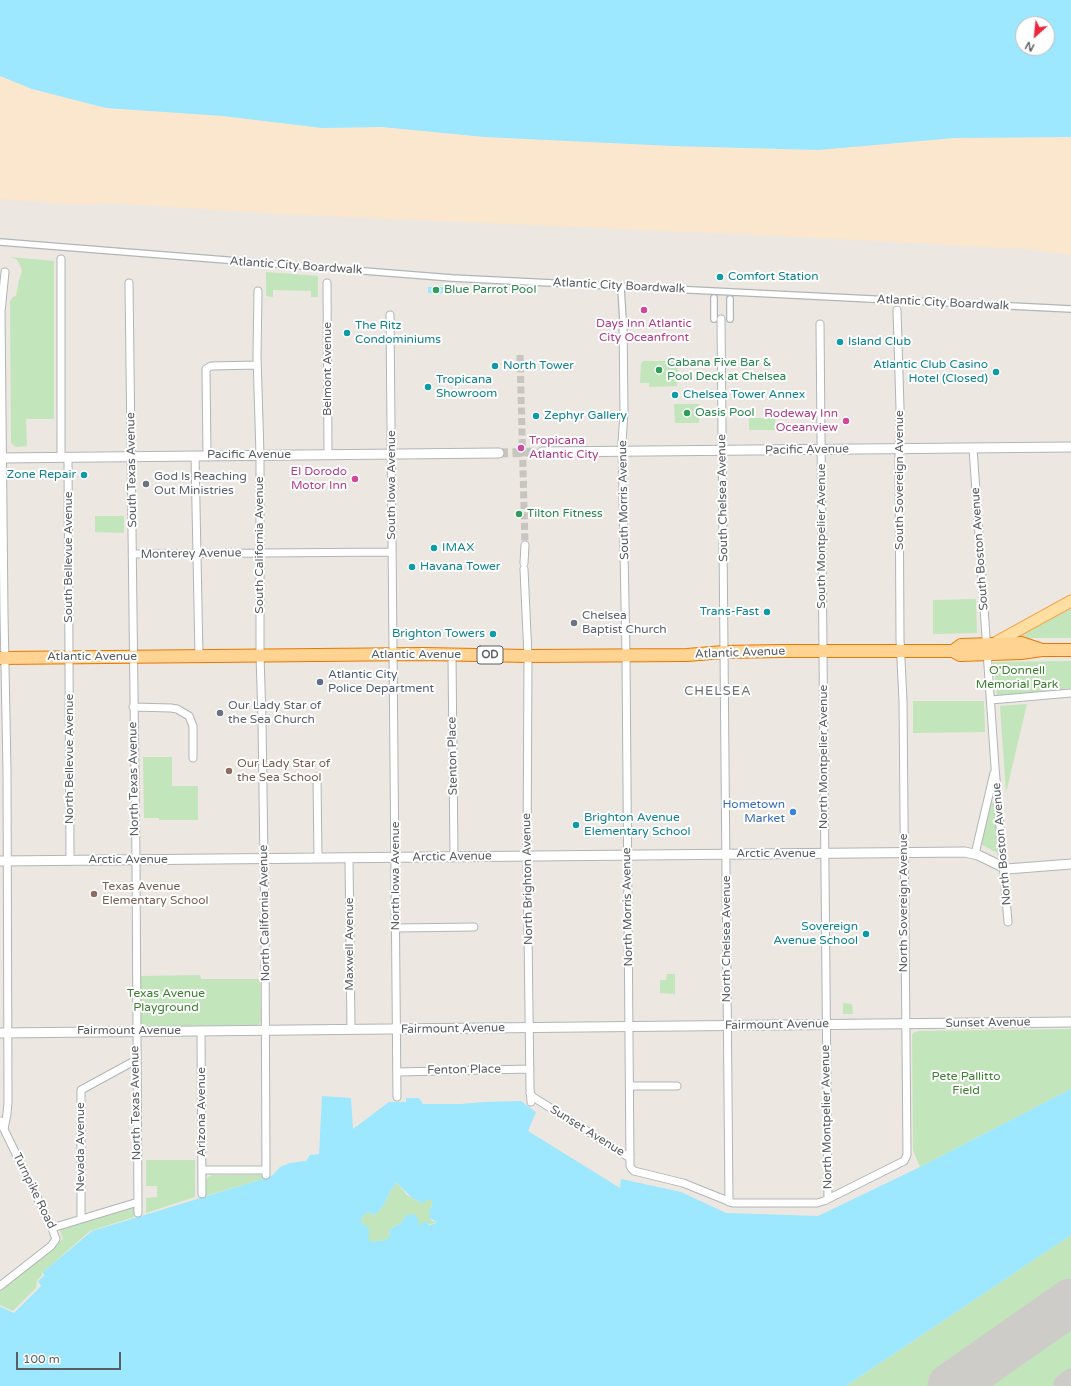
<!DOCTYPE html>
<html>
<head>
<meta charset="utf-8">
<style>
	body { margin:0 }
	#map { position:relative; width:1071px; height:1386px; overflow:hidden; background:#ece7e0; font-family:"Varela Round",sans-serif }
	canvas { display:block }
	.north { position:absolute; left:1015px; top:16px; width:40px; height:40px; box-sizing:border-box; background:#fff; border:1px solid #bdbfc0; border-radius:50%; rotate:207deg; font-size:11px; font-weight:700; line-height:16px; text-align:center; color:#595e62 }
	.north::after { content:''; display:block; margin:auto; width:14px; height:18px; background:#ec263c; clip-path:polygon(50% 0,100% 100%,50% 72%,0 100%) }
	.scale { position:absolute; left:16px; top:1352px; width:105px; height:18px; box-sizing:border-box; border:2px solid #595e62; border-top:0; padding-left:5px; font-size:12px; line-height:14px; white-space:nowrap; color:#595e62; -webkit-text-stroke:3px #fff; paint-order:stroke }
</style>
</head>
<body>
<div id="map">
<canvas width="1071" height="1386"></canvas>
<div class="north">N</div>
<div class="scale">100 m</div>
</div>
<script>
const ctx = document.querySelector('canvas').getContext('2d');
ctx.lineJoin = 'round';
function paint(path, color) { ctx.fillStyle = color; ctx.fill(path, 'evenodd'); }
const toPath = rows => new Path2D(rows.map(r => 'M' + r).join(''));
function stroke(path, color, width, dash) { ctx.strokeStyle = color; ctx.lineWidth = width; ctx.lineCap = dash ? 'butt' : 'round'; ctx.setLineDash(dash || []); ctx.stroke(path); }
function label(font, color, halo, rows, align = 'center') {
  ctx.font = font + ' "Varela Round",sans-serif'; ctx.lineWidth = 4; ctx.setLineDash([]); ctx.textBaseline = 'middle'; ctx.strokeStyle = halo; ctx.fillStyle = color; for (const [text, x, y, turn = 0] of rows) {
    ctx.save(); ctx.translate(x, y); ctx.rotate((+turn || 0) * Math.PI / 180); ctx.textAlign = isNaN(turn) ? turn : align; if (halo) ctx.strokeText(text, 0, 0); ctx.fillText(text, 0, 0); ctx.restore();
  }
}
paint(toPath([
	[10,257,54,261,54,419,26,419,27,446,16,447,11,443,10,301,13,297,16,296,19,280,22,271,19,263,16,259],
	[266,272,318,276,318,297,311,297,311,291,273,290,273,297,266,296],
	[643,361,677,361,678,364,677,386,649,387,649,383,640,383,641,364],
	[674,404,699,404,699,423,675,423],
	[749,418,775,418,775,430,749,430],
	[95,516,124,516,124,533,95,532],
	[976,599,977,633,933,634,933,600],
	[1071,608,1071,638,1018,638,1019,636],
	[1071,661,1071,688,997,696,993,662],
	[913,701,984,701,985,732,913,733],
	[1027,704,1006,793,1000,706],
	[143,757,172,757,172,786,198,786,198,820,159,820,159,818,144,818],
	[994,802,998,851,997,853,981,844,991,803],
	[667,974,675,974,675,994,660,993,660,980,666,980],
	[200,975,201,979,260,979,261,1021,260,1024,257,1025,148,1026,143,1025,141,1023,140,976],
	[843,1003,852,1004,853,1014,843,1014],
	[1071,1029,1071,1089,920,1167,913,1150,912,1037,913,1033,918,1031],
	[146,1160,195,1160,195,1197,146,1213,146,1198,157,1197,157,1186,146,1186],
	[212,1175,260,1175,262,1176,263,1179,206,1196,206,1180,208,1177],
	[396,1182,407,1195,412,1198,422,1203,428,1198,432,1201,431,1220,437,1223,416,1226,405,1218,402,1222,389,1230,390,1235,386,1240,371,1242,368,1240,361,1223,362,1217,368,1212,375,1215,384,1205,390,1191,395,1186],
	[129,1207,134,1207,134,1217,90,1231,42,1273,42,1275,37,1281,36,1288,13,1311,0,1305,0,1289,63,1239,60,1231,62,1228],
	[1071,1235,1071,1386,846,1386]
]), '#c3e5bb');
paint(toPath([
	[0,76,32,89,223,116,322,128,382,127,485,137,673,146,818,150,954,138,1071,137,1071,255,1026,249,781,236,281,214,111,203,80,205,0,199]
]), '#fbe7cd');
paint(toPath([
	[0,0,1071,0,1071,137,954,138,818,150,673,146,485,137,382,127,322,128,223,116,106,108,32,89,0,76],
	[1023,24,1047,24,1047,48,1023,48],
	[428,287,443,287,443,293,428,293],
	[1071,1089,1071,1235,846,1386,0,1386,0,1307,1,1307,14,1313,41,1286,38,1281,44,1276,43,1272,92,1231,263,1179,273,1175,280,1167,290,1163,306,1161,310,1155,319,1154,322,1096,351,1098,353,1129,389,1102,406,1102,406,1098,419,1098,423,1104,461,1104,483,1102,521,1101,536,1112,528,1131,620,1188,621,1179,681,1192,726,1213,818,1216,920,1167],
	[396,1182,412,1198,422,1203,426,1201,428,1199,432,1201,432,1207,428,1211,431,1214,428,1216,437,1223,429,1225,427,1221,417,1225,419,1220,414,1214,407,1215,405,1217,402,1222,389,1230,390,1235,386,1240,371,1242,369,1240,369,1228,361,1223,362,1217,368,1212,375,1215,384,1205,390,1191,395,1186]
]), '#9de7ff');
stroke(toPath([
	[1063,1384,1071,1378]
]), '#ceccc9', 19);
stroke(toPath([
	[951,1386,1071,1302]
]), '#ceccc9', 47);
stroke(toPath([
	[520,355,525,545]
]), '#c7c5c0', 7, [7, 3.5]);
stroke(toPath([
	[499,453,542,452]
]), '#c7c5c0', 9, [9, 4.5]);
const pedestrian = toPath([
	[0,242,452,278,1071,309],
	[621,287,623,321],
	[730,299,730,319],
	[714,319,714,298]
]);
const minor = toPath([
	[61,259,61,457],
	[129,283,136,860,138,1213],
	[327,283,328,455],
	[258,291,257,356,260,455,260,655,262,720,265,935,266,1175],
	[390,315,397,1097],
	[721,319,729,1202],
	[623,321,624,412,622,443,626,656,630,1166,632,1169,634,1171,683,1183,733,1203,817,1203,824,1201,904,1161,907,1155,903,701,900,639,899,457,900,408,897,310],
	[820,324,828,1199],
	[973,448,995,767,1008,922],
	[207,455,206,369,211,366,257,365],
	[195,456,199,656],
	[68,458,70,860],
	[133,554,392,552],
	[524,563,525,545],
	[524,569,528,656,527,856,530,1088,531,1102],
	[452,655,454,857],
	[991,700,1071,693],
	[133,707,171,708,177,709,189,716,193,726,193,758],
	[317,777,318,858],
	[975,854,994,773],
	[349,858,351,1029],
	[396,928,474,927],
	[201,1030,202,1194],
	[397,1072,530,1069],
	[630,1086,677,1086],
	[530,1093,533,1097,630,1158],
	[0,1121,51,1226,56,1239,51,1246,0,1286],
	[4,1129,7,1114,8,1102,7,770,4,614,1,312,5,272],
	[202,1170,266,1170],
	[81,1219,81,1090,136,1060],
	[52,1228,138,1202]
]);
const tertiary = toPath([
	[542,452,1071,447],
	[0,458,499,453],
	[0,861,965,852,978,855,1007,869,1071,864],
	[0,1033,1071,1022]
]);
const primary = toPath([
	[993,644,1071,601]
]);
const trunk = toPath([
	[953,651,960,655,1021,653,1042,650,1071,650],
	[0,658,424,654,528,656,687,655,724,652,782,651,953,651,961,645,1021,643,1042,650]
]);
stroke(pedestrian, '#b1b5b8', 8);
stroke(minor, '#b1b5b8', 9);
stroke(tertiary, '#b1b5b8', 11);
stroke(primary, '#f4a851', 13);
stroke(trunk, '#ec7600', 14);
stroke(pedestrian, '#fff', 5.5);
stroke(minor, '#fff', 7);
stroke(tertiary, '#fff', 9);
stroke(primary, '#ffdea2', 11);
stroke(trunk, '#ffd493', 12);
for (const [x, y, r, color] of [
	[720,277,4,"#0f9aa8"],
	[436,290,4,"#2e9e5b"],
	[644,310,4,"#d1479c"],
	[347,333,4,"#0f9aa8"],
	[840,342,4,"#0f9aa8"],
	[495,366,4,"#0f9aa8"],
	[659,370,4,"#2e9e5b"],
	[996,372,4,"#0f9aa8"],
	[428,387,4,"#0f9aa8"],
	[675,395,4,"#0f9aa8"],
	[687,413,4,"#2e9e5b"],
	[536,416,4,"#0f9aa8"],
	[846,421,4,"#d1479c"],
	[521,448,4,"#d1479c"],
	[84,475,4,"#0f9aa8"],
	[355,479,4,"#d1479c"],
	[146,484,4,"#6b7280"],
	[519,514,4,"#2e9e5b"],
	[434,548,4,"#0f9aa8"],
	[412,567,4,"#0f9aa8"],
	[767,612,4,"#0f9aa8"],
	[574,623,4,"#6b7280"],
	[493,634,4,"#0f9aa8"],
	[320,682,4,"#5c6f8a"],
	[220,713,4,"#6b7280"],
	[229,771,4,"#8d6e63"],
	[793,812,4,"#3f7fe0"],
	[576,825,4,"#0f9aa8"],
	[94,894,4,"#8d6e63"],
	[866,934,4,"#0f9aa8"]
]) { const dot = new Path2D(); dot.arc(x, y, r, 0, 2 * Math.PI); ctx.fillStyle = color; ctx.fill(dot); stroke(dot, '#fff', 1.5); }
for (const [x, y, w] of [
	[490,655,26]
]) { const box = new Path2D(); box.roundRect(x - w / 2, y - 9, w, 18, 3); ctx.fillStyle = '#fff'; ctx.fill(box); stroke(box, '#595e62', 1); }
label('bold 11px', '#595e62', null, [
	["OD",490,655]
]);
label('12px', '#595e62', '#fff', [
	["Atlantic City Boardwalk",296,266,4],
	["Atlantic City Boardwalk",619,286,3],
	["Atlantic City Boardwalk",943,303,3],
	["Belmont Avenue",328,369,-90],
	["Pacific Avenue",807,450,-1],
	["Pacific Avenue",249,455],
	["South Texas Avenue",132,470,-91],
	["South Sovereign Avenue",900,480,-90],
	["South Iowa Avenue",392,485,-90],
	["South Chelsea Avenue",723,498,-91],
	["South Morris Avenue",624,500,-91],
	["South Montpelier Avenue",822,536,-90],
	["South California Avenue",260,545,-90],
	["South Boston Avenue",980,549,-94],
	["Monterey Avenue",191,554,-1],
	["South Bellevue Avenue",69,557,-90],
	["Atlantic Avenue",740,653,-2],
	["Atlantic Avenue",416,655],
	["Atlantic Avenue",92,657],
	["Stenton Place",453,756,-91],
	["North Montpelier Avenue",824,757,-90],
	["North Bellevue Avenue",70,759,-90],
	["North Texas Avenue",134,779,-91],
	["North Boston Avenue",1002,844,-95],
	["Arctic Avenue",776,854],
	["Arctic Avenue",452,857,-1],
	["Arctic Avenue",128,860],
	["North Iowa Avenue",396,876,-90],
	["North Brighton Avenue",528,879,-91],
	["North Sovereign Avenue",904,903,-90],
	["North Morris Avenue",628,907,-91],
	["North California Avenue",265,913,-91],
	["North Chelsea Avenue",727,939,-90],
	["Maxwell Avenue",350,944,-90],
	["Sunset Avenue",988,1023,-1],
	["Fairmount Avenue",777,1025,-1],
	["Fairmount Avenue",453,1029,-1],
	["Fairmount Avenue",129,1031],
	["Fenton Place",464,1070,-1],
	["North Texas Avenue",136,1103,-91],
	["Arizona Avenue",202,1112,-90],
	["North Montpelier Avenue",827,1117,-91],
	["Sunset Avenue",587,1131,32],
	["Nevada Avenue",81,1147,-90],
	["Turnpike Road",34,1191,64]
]);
label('12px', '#0d838f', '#fff', [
	["Comfort Station",728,277],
	["The Ritz",355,326],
	["Condominiums",355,340],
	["Island Club",848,342],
	["Atlantic Club Casino",988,365,"right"],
	["Hotel (Closed)",988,379,"right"],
	["North Tower",503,366],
	["Tropicana",436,380],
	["Showroom",436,394],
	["Chelsea Tower Annex",683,395],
	["Zephyr Gallery",544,416],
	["Zone Repair",76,475,"right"],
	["IMAX",442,548],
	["Havana Tower",420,567],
	["Trans-Fast",759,612,"right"],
	["Brighton Towers",485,634,"right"],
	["Brighton Avenue",584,818],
	["Elementary School",584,832],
	["Sovereign",858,927,"right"],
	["Avenue School",858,941,"right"]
], 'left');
label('12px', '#27864d', '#fff', [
	["Blue Parrot Pool",444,290],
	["Cabana Five Bar &",667,363],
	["Pool Deck at Chelsea",667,377],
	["Oasis Pool",695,413],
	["Tilton Fitness",527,514]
], 'left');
label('12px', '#b23c85', '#fff', [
	["Days Inn Atlantic",644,324,"center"],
	["City Oceanfront",644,338,"center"],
	["Rodeway Inn",838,414],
	["Oceanview",838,428],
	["Tropicana",529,441,"left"],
	["Atlantic City",529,455,"left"],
	["El Dorodo",347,472],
	["Motor Inn",347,486]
], 'right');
label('12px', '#5b616d', '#fff', [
	["God Is Reaching",154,477],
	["Out Ministries",154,491],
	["Chelsea",582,616],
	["Baptist Church",582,630],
	["Our Lady Star of",228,706],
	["the Sea Church",228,720]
], 'left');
label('12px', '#3d8031', '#fff', [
	["O'Donnell",1017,671],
	["Memorial Park",1017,685],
	["Texas Avenue",166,994],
	["Playground",166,1008],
	["Pete Pallitto",966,1077],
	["Field",966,1091]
]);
label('12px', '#4e5e75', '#fff', [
	["Atlantic City",328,675],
	["Police Department",328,689]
], 'left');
label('12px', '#785e54', '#fff', [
	["Our Lady Star of",237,764],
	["the Sea School",237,778],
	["Texas Avenue",102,887],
	["Elementary School",102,901]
], 'left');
label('12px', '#366cbe', '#fff', [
	["Hometown",785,805],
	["Market",785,819]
], 'right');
ctx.letterSpacing = '1px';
label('13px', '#6a7074', '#fff', [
	["CHELSEA",718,692]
]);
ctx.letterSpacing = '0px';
</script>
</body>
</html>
